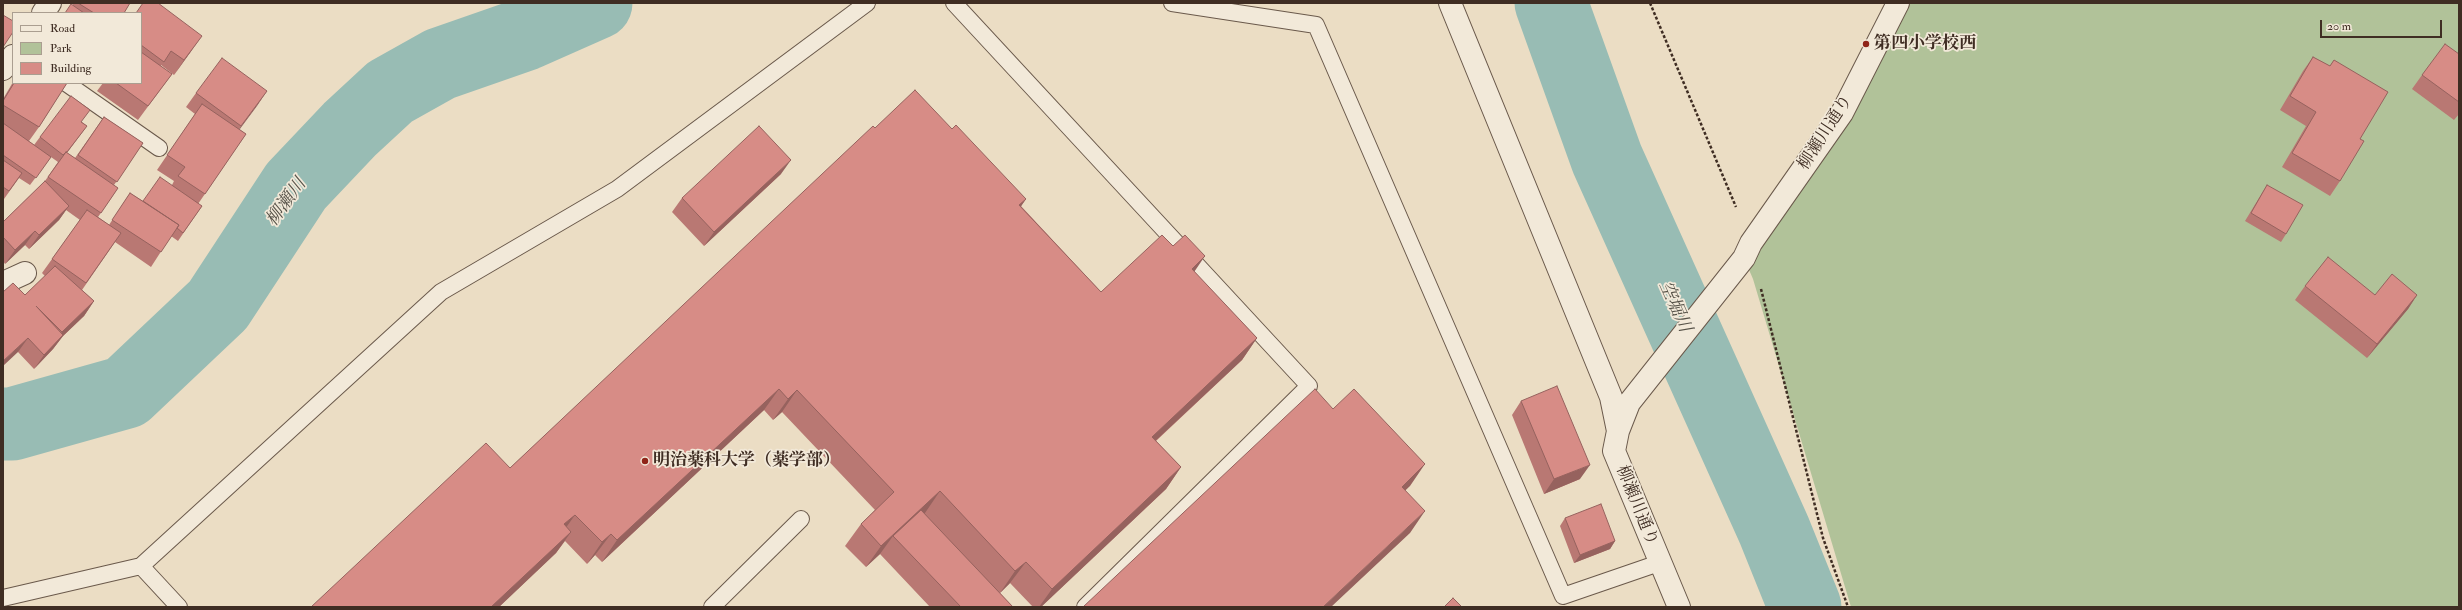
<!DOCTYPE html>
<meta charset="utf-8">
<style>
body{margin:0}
#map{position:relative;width:2462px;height:610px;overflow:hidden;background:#ebddc4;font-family:"IM FELL Double Pica",serif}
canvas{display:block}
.frame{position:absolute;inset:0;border:4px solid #3f2d23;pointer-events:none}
.legend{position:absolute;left:12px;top:12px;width:130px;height:72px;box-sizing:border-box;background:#f2e9d9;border:1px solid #aa9e90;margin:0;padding:5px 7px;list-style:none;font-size:12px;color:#3f2d23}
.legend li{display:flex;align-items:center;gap:8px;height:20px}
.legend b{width:20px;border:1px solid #aa9e90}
.scale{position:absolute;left:2320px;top:20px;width:122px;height:18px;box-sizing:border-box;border:2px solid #3f2d23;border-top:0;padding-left:5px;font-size:12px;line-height:14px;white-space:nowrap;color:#3f2d23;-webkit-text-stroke:3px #f2e9d9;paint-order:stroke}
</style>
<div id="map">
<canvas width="2462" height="610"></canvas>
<div class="frame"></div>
<ul class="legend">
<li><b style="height:5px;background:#f2e9d9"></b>Road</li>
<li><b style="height:11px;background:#b1c299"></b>Park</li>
<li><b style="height:11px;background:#d78c86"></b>Building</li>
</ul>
<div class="scale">20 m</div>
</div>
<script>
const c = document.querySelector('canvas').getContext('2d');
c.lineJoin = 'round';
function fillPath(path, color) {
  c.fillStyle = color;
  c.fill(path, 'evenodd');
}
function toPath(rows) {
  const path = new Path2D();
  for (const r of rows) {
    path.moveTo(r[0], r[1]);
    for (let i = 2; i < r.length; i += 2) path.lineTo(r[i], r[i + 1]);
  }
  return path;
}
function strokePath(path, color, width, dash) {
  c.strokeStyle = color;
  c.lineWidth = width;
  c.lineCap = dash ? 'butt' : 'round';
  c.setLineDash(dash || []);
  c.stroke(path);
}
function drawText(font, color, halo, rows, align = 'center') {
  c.font = font + ' "IM FELL Double Pica","Noto Serif JP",serif';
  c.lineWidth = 3.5;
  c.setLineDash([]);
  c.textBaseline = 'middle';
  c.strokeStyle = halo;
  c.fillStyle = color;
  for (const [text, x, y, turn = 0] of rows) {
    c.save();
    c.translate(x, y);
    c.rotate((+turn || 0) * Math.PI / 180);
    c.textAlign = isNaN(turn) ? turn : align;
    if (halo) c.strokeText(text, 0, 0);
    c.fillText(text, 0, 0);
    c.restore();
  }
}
fillPath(toPath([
 [1898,3,2459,3,2459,607,1851,607,1753,279,1744,258]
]), '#b1c299');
strokePath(toPath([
 [1551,3,1607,159,1774,530,1805,607],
 [3,424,12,424,126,392,218,305,296,186,350,129,390,92,440,64,526,34,596,3]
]), '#98bcb4', 73);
const service = toPath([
 [954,3,1309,386,1085,607],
 [1172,3,1316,25,1563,596,1659,563],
 [66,83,159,148],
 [141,566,441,292,617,189,867,3],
 [3,598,141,566,179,607],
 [712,607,801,519]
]);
const minor = toPath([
 [1450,3,1611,397,1618,431],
 [43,13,50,3],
 [3,69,13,56],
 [3,283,25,273],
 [1679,607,1614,451,1618,431,1629,403,1744,258,1751,243,1842,113,1898,3]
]);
strokePath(service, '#6a594b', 18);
strokePath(minor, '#6a594b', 24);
strokePath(toPath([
 [1650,3,1736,207],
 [1761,289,1823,538,1848,607]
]), '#3f2d23', 2.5, [3, 2]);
strokePath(service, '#f2e9d9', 16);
strokePath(minor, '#f2e9d9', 22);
fillPath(toPath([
 [74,3,130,3,124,13,65,13],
 [141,13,192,50,174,75,161,65,161,66,172,74,138,120,97,91,103,83,141,83],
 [2459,54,2459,114,2454,120,2412,89,2422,75],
 [2313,57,2330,66,2334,60,2360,139,2340,181,2330,196,2282,167,2306,126,2280,110,2303,71],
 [13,82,13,83,67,83,39,127,29,141,34,145,40,137,82,122,87,126,67,153,75,158,104,117,143,143,114,185,118,188,98,217,109,225,130,193,143,201,172,185,174,181,157,170,195,114,186,107,196,93,267,91,239,129,246,134,198,204,202,206,178,241,171,236,151,267,115,242,82,290,94,301,84,316,63,336,53,349,34,369,18,352,25,295,45,276,42,273,80,220,66,210,59,220,29,249,25,245,5,264,3,261,3,222,45,181,58,162,51,157,30,185,19,178,4,199,3,198,3,99],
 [875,128,952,129,1026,199,1021,206,1101,292,1194,272,1257,338,1242,360,1156,441,1181,467,1166,489,1041,607,1033,607,1010,583,1000,593,1013,607,930,607,880,554,866,567,845,546,861,524,875,510,782,412,773,420,764,410,602,562,595,555,587,564,565,541,556,553,499,607,311,607,510,468],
 [781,174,704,246,672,212,682,198],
 [2267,185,2286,234,2281,242,2245,221,2262,193],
 [2305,286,2375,295,2417,295,2408,309,2367,358,2295,300],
 [1521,401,1580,479,1544,494,1512,415],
 [1565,518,1615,541,1610,549,1574,563,1560,526]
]), '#b97873');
fillPath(toPath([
 [202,36,192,50,174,75,184,60],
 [267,91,257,106,231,141,241,126],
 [791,160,781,174,704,246,714,232],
 [1026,199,1011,221,1019,205],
 [69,206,59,220,29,249,39,235],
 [35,231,25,245,5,264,15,250],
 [1205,256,1190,278,1192,269],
 [2417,295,2408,309,2367,358,2377,344],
 [94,301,84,316,63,336,53,349,34,369,44,355,52,346,62,332],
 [28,338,18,352,3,366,3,361],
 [1257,338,1242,360,1137,458,1152,437],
 [779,389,764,410,602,562,617,540],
 [797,390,782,412,773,420,788,399],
 [1425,464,1410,486,1387,508,1402,487],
 [1590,465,1580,479,1544,494,1554,479],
 [1181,467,1166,489,1041,607,1039,607,1052,589],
 [940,491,925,513,893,536,880,554,866,567,881,546],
 [1425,511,1410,533,1331,607,1323,607],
 [575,515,560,536,564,524],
 [571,532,556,553,499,607,491,607],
 [611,534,595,555,587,564,602,542],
 [1615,541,1610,549,1574,563,1580,555],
 [1026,562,1010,583,1000,593,1015,571]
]), '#96625e');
const building = toPath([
 [78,3,130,3,124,13,94,13,78,3],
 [143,3,158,3,202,36,184,60,171,51,164,62,141,45,141,13,136,13,143,3],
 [71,4,84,13,65,13,71,4],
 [3,15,13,21,13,32,3,47,3,15],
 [2445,44,2459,54,2459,102,2422,75,2445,44],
 [141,52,172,74,148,106,116,83,141,83,141,52],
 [2313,57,2330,66,2334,60,2388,92,2360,139,2364,141,2340,181,2292,153,2316,112,2290,96,2313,57],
 [222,58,267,91,241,126,196,93,222,58],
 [14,83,67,83,39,127,3,105,3,101,14,83],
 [915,90,952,129,956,125,1026,199,1019,205,1101,292,1162,235,1173,246,1185,235,1205,256,1192,269,1257,338,1152,437,1181,467,1052,589,1026,562,1015,571,940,491,881,546,861,524,894,492,797,390,788,399,779,389,617,540,611,534,602,542,575,515,564,524,571,532,491,607,311,607,486,443,510,468,873,126,875,128,915,90],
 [71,96,90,110,81,122,87,126,67,152,66,152,63,155,40,137,71,96],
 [202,104,246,134,205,194,178,176,185,167,167,155,202,104],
 [104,117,143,143,117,182,78,155,104,117],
 [3,123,51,157,36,178,3,155,3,123],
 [759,126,791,160,714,232,682,198,759,126],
 [66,152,118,188,101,213,48,177,66,152],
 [3,160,22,173,9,191,3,187,3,160],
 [160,177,202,206,183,233,177,228,179,225,143,201,160,177],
 [45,181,69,206,39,235,35,231,15,250,3,237,3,222,45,181],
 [2267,185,2303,205,2286,234,2251,213,2267,185],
 [130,193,179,225,161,252,112,220,130,193],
 [87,210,121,233,86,283,52,259,87,210],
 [2328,257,2375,295,2392,274,2417,295,2377,344,2305,286,2328,257],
 [55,266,94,301,62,332,36,306,63,335,44,355,28,338,3,361,3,292,13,283,25,295,55,266],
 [1557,386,1590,465,1554,479,1521,401,1557,386],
 [1315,389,1333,409,1354,389,1425,464,1402,487,1425,511,1323,607,1083,607,1315,389],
 [1601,504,1615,541,1580,555,1565,518,1601,504],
 [921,510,1013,607,961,607,893,536,921,510],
 [1453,598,1462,607,1444,607,1453,598]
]);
fillPath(building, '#d78c86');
strokePath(building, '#96625e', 1);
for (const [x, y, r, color] of [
 [1866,44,4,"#8f2418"],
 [645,461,4,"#8f2418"]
]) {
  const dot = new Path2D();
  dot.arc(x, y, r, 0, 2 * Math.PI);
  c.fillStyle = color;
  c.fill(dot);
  strokePath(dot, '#f2e9d9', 1.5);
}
drawText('bold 17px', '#3f2d23', '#f2e9d9', [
 ["第四小学校西",1874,44],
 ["明治薬科大学（薬学部）",653,461]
], 'left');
drawText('17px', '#3f2d23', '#f2e9d9', [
 ["柳瀬川通り",1826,133,-57],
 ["柳瀬川通り",1636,506,68]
]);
drawText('italic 18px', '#555147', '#f2e9d9', [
 ["柳瀬川",287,203,-54],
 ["空堀川",1674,307,66]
]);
</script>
